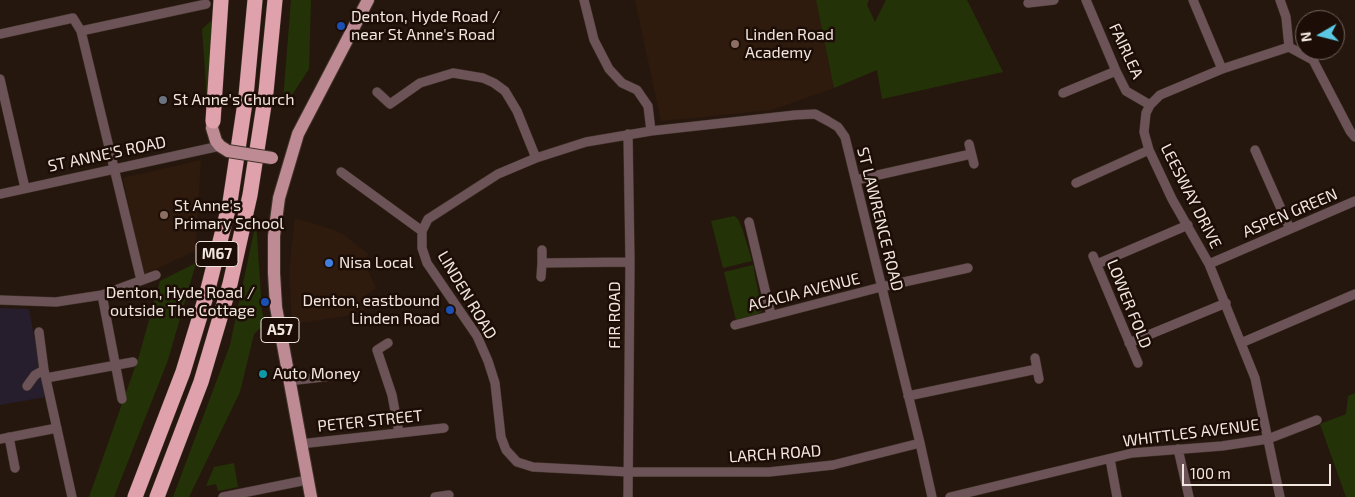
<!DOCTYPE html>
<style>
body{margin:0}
#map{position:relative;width:1355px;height:497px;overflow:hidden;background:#26170e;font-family:"Exo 2",sans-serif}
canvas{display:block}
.north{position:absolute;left:1295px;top:10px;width:50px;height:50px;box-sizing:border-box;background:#1c0e06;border:1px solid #71645d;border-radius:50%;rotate:262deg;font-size:14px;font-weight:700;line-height:20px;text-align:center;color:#f1e6e0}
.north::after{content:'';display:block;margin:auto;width:18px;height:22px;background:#5ac8e5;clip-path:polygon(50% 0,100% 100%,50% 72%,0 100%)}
.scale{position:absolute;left:1182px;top:464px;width:149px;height:22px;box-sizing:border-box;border:2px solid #f1e6e0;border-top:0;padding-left:6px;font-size:15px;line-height:18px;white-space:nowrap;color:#f1e6e0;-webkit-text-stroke:4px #1c0e06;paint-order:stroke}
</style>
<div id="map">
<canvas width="1355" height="497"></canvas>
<div class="north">N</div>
<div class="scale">100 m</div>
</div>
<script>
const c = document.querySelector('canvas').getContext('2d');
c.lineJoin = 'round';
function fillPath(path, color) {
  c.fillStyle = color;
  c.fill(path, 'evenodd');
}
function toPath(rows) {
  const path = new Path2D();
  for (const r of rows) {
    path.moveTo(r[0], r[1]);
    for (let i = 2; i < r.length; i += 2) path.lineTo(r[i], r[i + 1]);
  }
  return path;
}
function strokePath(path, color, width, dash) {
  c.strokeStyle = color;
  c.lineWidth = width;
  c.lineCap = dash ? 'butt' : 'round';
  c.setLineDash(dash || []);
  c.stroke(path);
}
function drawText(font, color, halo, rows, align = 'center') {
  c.font = font + ' "Exo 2",sans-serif';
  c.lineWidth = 5;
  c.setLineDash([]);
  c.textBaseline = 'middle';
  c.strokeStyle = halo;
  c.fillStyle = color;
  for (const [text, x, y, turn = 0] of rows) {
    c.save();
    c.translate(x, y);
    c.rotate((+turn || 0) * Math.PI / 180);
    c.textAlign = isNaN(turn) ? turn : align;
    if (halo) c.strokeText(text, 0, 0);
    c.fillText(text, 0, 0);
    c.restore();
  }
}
fillPath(toPath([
 [635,0,816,0,834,88,772,110,661,121],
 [201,160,195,251,143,275,123,178],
 [295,218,334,230,344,235,368,254,365,265,376,288,361,299,370,307,346,316,292,324,289,271]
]), '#2f1b0d');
fillPath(toPath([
 [0,308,29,309,45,397,0,405]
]), '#271e2d');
fillPath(toPath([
 [291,0,311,0,309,69,288,101,283,101],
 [816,0,869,0,867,5,875,22,886,0,967,0,1003,72,882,99,877,70,834,88],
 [212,20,207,99,202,29],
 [734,216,738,219,743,231,752,261,723,268,711,221],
 [256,222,262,311,266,327,259,329,254,334,240,392,189,497,173,497,230,345],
 [196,263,168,360,114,497,89,497,139,356,160,281],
 [753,265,762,311,757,314,736,320,724,272],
 [1355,393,1355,497,1346,497,1320,424,1346,414,1348,396],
 [234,463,238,487,218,491,216,484,206,486,214,467]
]), '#243307');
const street = toPath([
 [584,0,594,40,609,69,622,83,637,90,648,106,651,131],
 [1086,0,1116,71,1126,91,1150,105],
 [1193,0,1222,69],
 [1280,0,1286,17,1289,47],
 [1028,3,1054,0],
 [81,31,206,4],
 [0,34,73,18,81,31,141,280],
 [0,79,25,188],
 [377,92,390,104,420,83,453,73,483,78,494,83,505,91,517,111,536,158],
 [1063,93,1116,71],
 [969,144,974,164],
 [1255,150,1290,229],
 [341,172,422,231],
 [856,180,971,154],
 [1076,183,1149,150],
 [0,194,220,146],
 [749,222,771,315],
 [542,250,542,263,630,262],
 [1093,256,1138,363],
 [1097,264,1188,225],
 [1209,264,1355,201],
 [541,277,542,263],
 [102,295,122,399],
 [0,300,56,302,102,295,156,275],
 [735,325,881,287,968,268],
 [39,332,44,370,72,497],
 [388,343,377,350,392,395,399,433],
 [1129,343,1226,303],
 [1241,343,1355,294],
 [1035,358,1039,379],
 [46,378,133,362],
 [288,381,332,376],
 [27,386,35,375,44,370],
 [908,396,1037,369],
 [9,437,15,468],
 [0,439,57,428],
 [920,443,833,465,769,472,629,472,533,467,517,462,506,450,501,437,495,383,488,361,477,336,427,263,422,248,422,231,428,219,498,174,536,158,586,142,651,131,795,115,815,114,828,121,838,127,845,137,920,443,932,497],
 [300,444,444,428],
 [1178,449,1189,497],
 [1110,459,1117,497],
 [223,497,307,480],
 [435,497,449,495],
 [628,497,630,262,628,134],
 [950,497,1132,453,1222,446,1268,439,1317,420],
 [1280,497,1255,378,1209,264,1172,199,1149,150,1144,132,1146,113,1150,105,1160,95,1222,69,1289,47,1313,60,1350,131,1355,137]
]);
const primary = toPath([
 [213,121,212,128,216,141,220,146,228,151],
 [311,497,276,307,274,273,274,236,279,198,298,134,368,0]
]);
const highway = toPath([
 [213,121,221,0],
 [135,497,183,372,207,293,230,202,246,96,255,0],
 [157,497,201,382,230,284,250,195,266,92,275,0]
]);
strokePath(street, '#42342b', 10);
strokePath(primary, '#42342b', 14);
strokePath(highway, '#42342b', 16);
strokePath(street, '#6c5357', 9);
strokePath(primary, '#be8b95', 12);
strokePath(highway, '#dfa2ad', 15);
const primaryBridge = toPath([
 [228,151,272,158]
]);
strokePath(primaryBridge, '#42342b', 14, []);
strokePath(primaryBridge, '#be8b95', 12);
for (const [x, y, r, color] of [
 [341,26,5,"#1a4fb4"],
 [735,44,5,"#8d6e63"],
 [163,100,5,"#6b7280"],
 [164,215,5,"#8d6e63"],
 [329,263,5,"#3f7fe0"],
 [265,302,5,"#1a4fb4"],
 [450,310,5,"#1a4fb4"],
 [263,374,5,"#0f9aa8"]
]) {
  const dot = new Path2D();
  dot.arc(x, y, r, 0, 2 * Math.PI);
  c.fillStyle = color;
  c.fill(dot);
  strokePath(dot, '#1c0e06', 2);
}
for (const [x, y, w] of [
 [217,254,42],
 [280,330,38]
]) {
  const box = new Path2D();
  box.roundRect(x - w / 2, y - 12.5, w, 25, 4);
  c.fillStyle = '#1c0e06';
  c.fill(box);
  strokePath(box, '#f1e6e0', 1);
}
drawText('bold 15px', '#f1e6e0', null, [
 ["M67",217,254],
 ["A57",280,330]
]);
drawText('16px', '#f1e6e0', '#1c0e06', [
 ["Denton, Hyde Road /",351,17],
 ["near St Anne's Road",351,35],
 ["Linden Road",745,35],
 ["Academy",745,53],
 ["St Anne's Church",173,100],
 ["St Anne's",174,206],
 ["Primary School",174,224],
 ["Nisa Local",339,263],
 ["Denton, Hyde Road /",255,293,"right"],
 ["outside The Cottage",255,311,"right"],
 ["Denton, eastbound",440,301,"right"],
 ["Linden Road",440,319,"right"],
 ["Auto Money",273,374]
], 'left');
drawText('16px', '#f1e6e0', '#1c0e06', [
 ["FAIRLEA",1126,51,65],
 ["ST ANNE'S ROAD",107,154,-12],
 ["LEESWAY DRIVE",1191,196,63],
 ["ASPEN GREEN",1290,213,-23],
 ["ST LAWRENCE ROAD",880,219,76],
 ["ACACIA AVENUE",804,292,-14],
 ["LINDEN ROAD",467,295,59],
 ["LOWER FOLD",1129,304,68],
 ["FIR ROAD",615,315,-90],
 ["PETER STREET",370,421,-6],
 ["WHITTLES AVENUE",1191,433,-7],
 ["LARCH ROAD",775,454,-4]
]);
</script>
